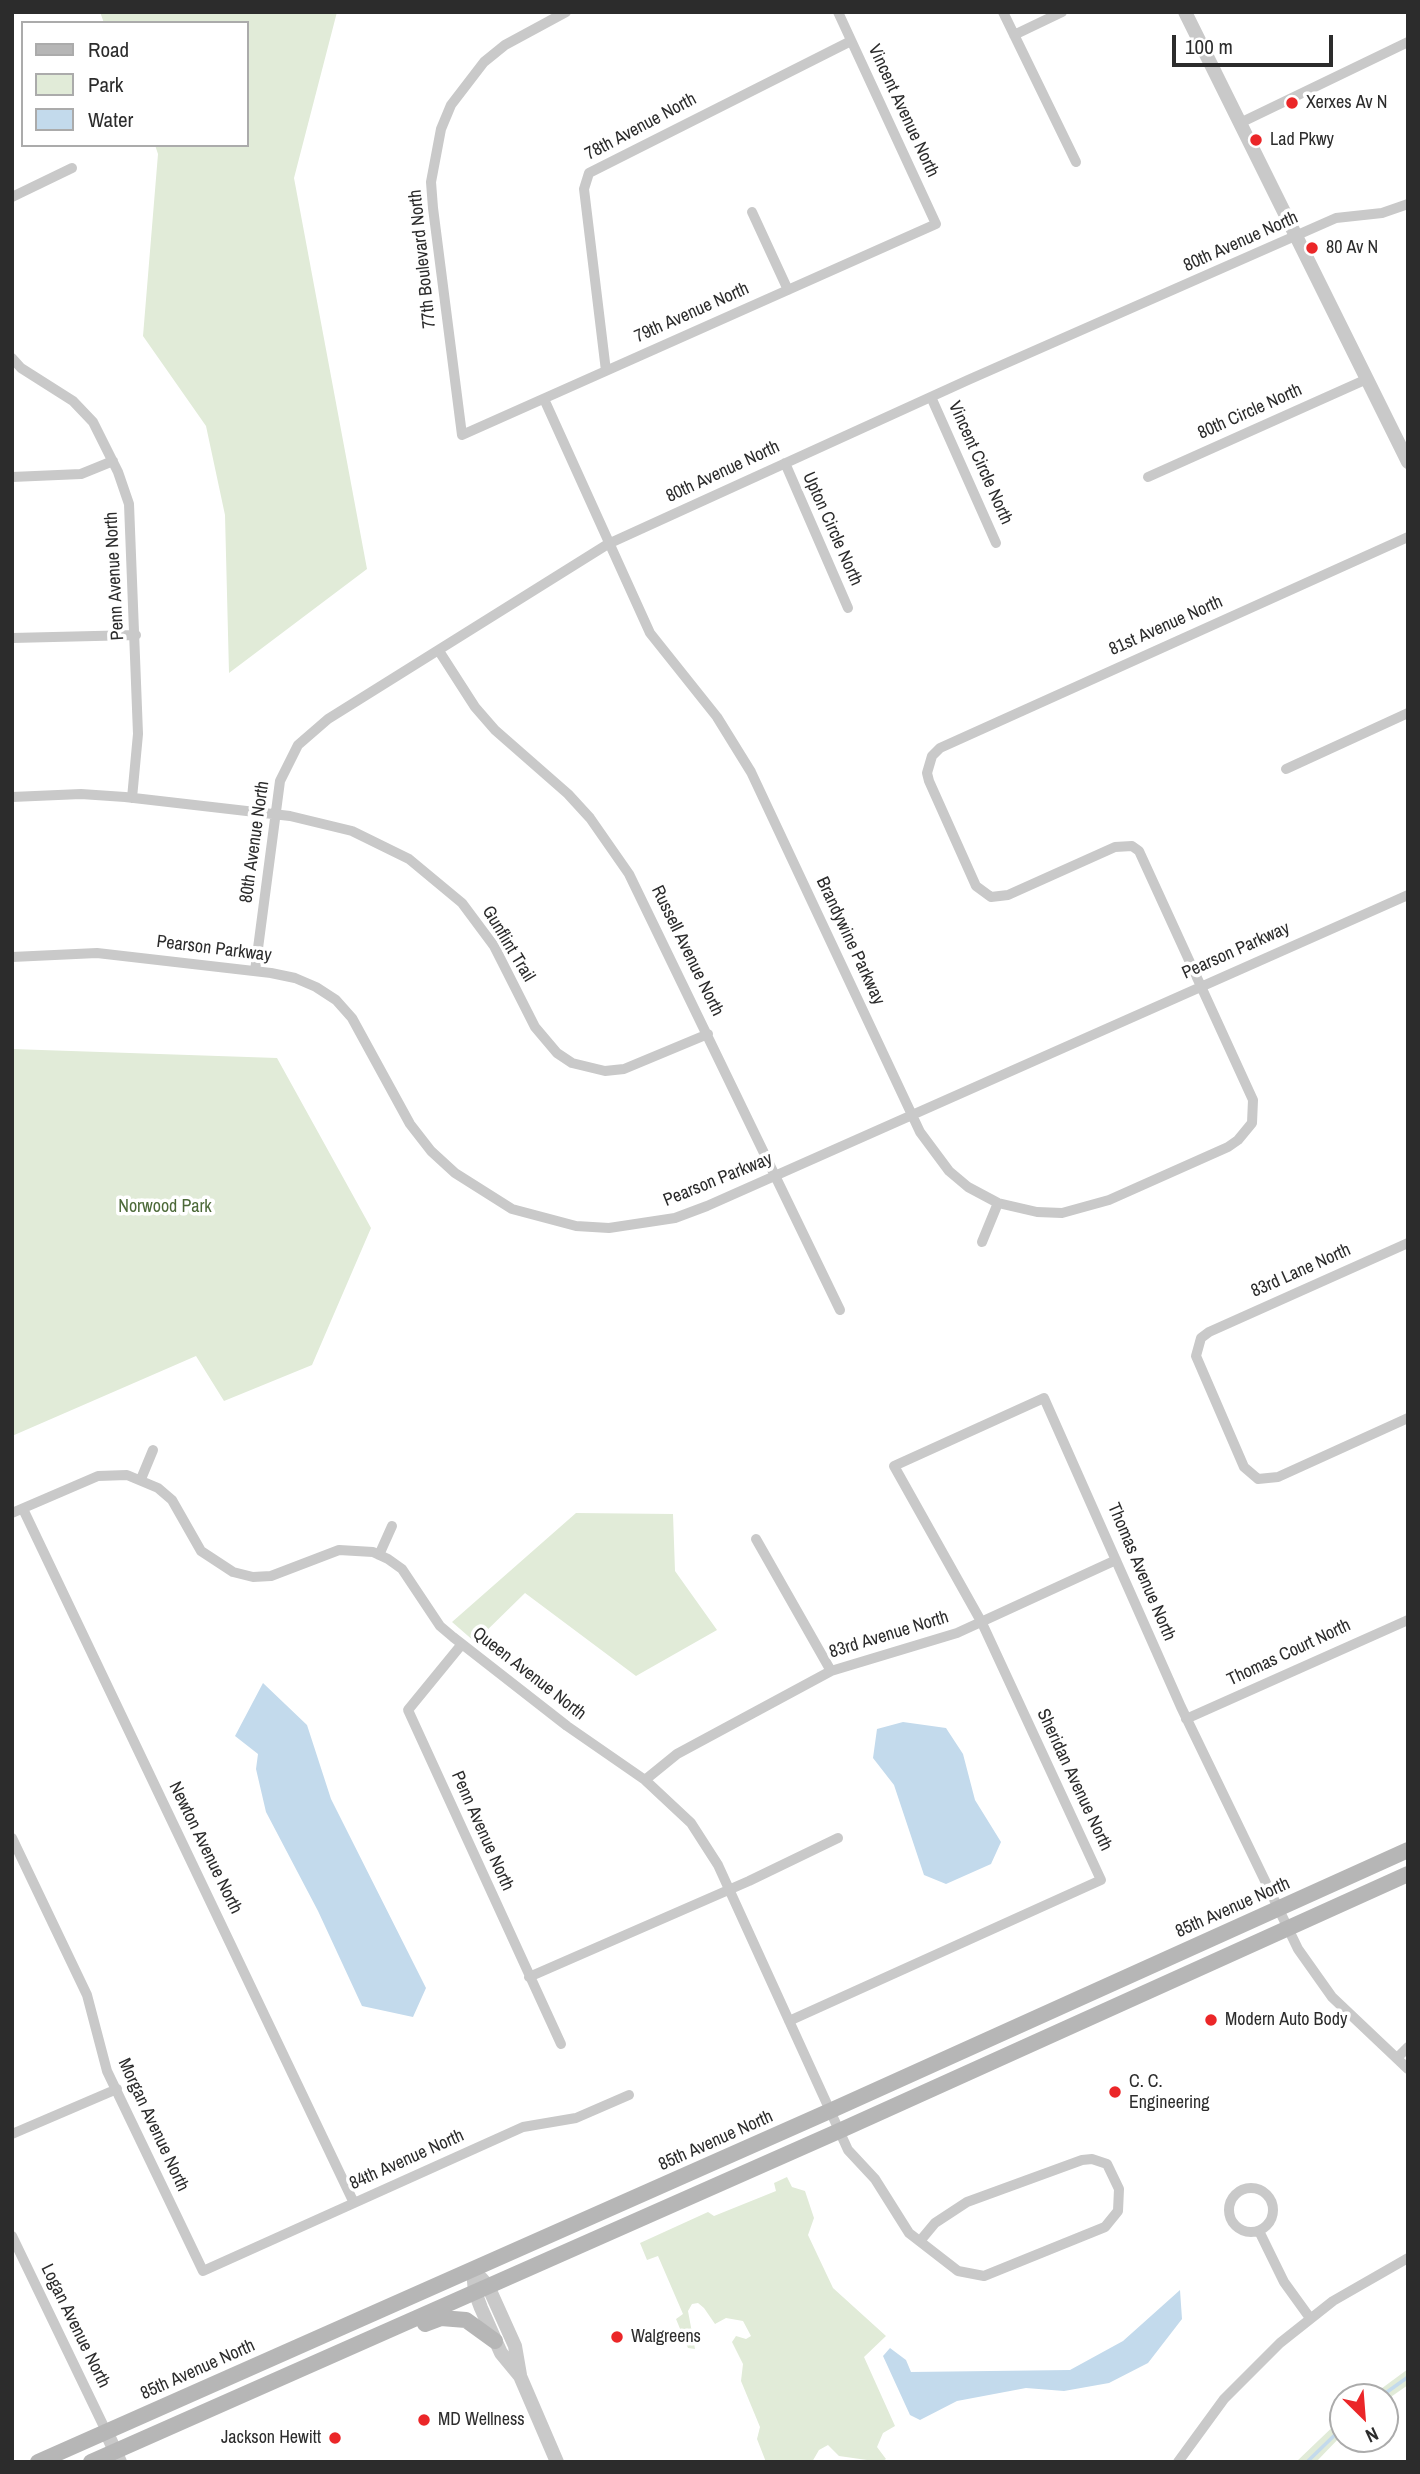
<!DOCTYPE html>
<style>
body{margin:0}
#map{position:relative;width:1420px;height:2474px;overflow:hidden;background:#fff;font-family:"Archivo Narrow",sans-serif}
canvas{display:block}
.frame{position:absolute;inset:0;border:14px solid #2c2c2c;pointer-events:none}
.legend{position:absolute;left:21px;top:21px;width:228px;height:126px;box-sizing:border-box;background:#fff;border:2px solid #ababab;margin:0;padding:9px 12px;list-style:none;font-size:21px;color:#2c2c2c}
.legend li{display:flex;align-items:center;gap:14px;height:35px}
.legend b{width:35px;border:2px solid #ababab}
.north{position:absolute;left:1329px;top:2383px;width:70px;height:70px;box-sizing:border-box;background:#fff;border:2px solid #ababab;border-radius:50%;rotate:155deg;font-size:19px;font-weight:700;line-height:28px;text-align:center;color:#2c2c2c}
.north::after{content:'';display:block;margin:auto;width:24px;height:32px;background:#eb2628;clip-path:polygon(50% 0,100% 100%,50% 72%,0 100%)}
.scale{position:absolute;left:1172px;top:35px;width:161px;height:32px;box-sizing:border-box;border:4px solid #2c2c2c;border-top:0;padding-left:9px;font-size:21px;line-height:24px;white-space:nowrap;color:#2c2c2c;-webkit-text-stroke:5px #fff;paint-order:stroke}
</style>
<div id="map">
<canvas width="1420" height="2474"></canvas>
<div class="frame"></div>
<ul class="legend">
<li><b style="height:9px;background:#b6b6b6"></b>Road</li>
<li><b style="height:19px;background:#e1ebd8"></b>Park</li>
<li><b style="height:19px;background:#c3daec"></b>Water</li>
</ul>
<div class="north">N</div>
<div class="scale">100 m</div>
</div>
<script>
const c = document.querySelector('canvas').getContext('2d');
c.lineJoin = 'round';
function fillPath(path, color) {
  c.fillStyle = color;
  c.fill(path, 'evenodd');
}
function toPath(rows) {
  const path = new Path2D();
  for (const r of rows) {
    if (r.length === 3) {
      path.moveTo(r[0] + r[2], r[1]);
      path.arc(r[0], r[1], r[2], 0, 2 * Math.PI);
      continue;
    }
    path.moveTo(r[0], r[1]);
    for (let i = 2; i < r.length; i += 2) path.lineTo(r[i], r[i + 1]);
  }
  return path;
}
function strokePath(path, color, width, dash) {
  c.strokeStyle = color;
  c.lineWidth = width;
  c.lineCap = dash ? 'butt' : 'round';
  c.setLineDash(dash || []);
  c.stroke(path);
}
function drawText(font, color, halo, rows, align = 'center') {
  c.font = font + ' "Archivo Narrow",sans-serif';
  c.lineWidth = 7;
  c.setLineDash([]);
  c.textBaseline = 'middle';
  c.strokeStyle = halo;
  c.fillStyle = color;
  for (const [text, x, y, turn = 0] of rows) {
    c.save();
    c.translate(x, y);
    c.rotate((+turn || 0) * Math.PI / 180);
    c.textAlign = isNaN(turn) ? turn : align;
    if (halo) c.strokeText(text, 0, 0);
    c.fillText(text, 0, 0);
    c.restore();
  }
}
fillPath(toPath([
 [100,12,337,12,294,178,367,569,229,673,225,515,206,426,143,336,158,154,155,145,247,145,247,23,104,23],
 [12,1049,277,1058,371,1228,312,1365,224,1401,196,1356,12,1436],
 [576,1513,673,1514,675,1571,717,1630,636,1676,525,1593,475,1642,452,1622],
 [787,2177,792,2187,805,2191,814,2218,808,2235,833,2288,886,2336,864,2357,895,2426,883,2433,877,2447,886,2459,881,2462,839,2456,828,2445,819,2450,812,2462,766,2462,757,2439,760,2427,741,2381,743,2364,732,2342,736,2336,746,2339,751,2336,743,2321,726,2318,715,2324,704,2308,698,2303,692,2304,688,2311,695,2349,688,2348,676,2319,683,2314,658,2256,647,2260,640,2243,708,2212,714,2216,776,2191,774,2183],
 [1408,2369,1408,2385,1385,2401,1385,2397,1370,2397],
 [1343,2417,1343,2434,1316,2462,1296,2462]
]), '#e1ebd8');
fillPath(toPath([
 [263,1683,307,1725,331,1799,426,1988,413,2017,362,2006,318,1911,266,1812,256,1769,258,1754,235,1736],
 [903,1722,946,1728,963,1754,975,1800,1001,1842,991,1864,946,1884,924,1875,894,1785,873,1758,877,1729],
 [1180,2290,1182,2319,1148,2363,1109,2383,1064,2391,1026,2388,957,2401,920,2420,910,2415,883,2356,890,2348,906,2360,911,2372,1070,2370,1123,2341]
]), '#c3daec');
strokePath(toPath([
 [1380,2397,1408,2377],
 [1307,2462,1343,2427]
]), '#c3daec', 3.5);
strokePath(toPath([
 [566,12,505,45,484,62,451,105,441,129,431,182,433,208,462,435,936,224,838,12],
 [1003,12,1076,162],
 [1014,35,1062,12],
 [1240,123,1408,42],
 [12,197,72,168],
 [752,212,788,290],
 [12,358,21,368,73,401,93,422,118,472,129,504,138,734,132,798],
 [606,371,584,189,589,173,851,41],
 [931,397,996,543],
 [544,399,650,633,717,717,751,772,920,1132,949,1171,968,1187,998,1203,1037,1212,1062,1213,1109,1200,1228,1147,1238,1140,1252,1123,1253,1100,1139,851,1132,846,1115,847,1008,895,991,897,976,886,929,781,927,773,932,756,940,748,1408,537],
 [785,463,848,608],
 [12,477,81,474,113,461],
 [1148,477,1367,379],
 [12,638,136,635],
 [439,651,475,707,495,730,568,794,590,818,629,874,840,1310],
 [1286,769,1408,713],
 [12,797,81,794,125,797,290,816,352,831,409,859,462,903,494,946,535,1027,557,1053,572,1063,605,1071,624,1069,708,1034],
 [12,957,97,953,271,973,295,978,316,987,336,1000,352,1018,410,1124,431,1151,455,1173,512,1209,576,1226,609,1228,675,1218,707,1206,1408,895],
 [255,971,280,781,298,745,328,719,608,544,968,380,1336,218,1382,213,1408,204],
 [982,1242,998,1203],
 [1408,1243,1209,1332,1201,1338,1196,1356,1244,1467,1258,1479,1278,1477,1408,1418],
 [141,1479,153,1450],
 [23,1509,354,2203],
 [12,1513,98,1476,127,1475,158,1488,172,1500,201,1551,233,1572,253,1577,271,1576,339,1550,373,1552,388,1559,402,1569,440,1626,453,1637,567,1726,645,1780,691,1823,718,1865,848,2150,875,2179,909,2233,958,2271,984,2276,1105,2227,1118,2211,1119,2189,1107,2164,1092,2159,1082,2160,967,2202,935,2223,920,2241],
 [756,1539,831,1671],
 [379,1555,392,1526],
 [462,1644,408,1710,561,2044],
 [1186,1719,1408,1620],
 [645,1780,677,1754,831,1671,957,1633,1116,1560],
 [12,1838,87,1995,107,2071,203,2271,523,2127,576,2118,629,2095],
 [529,1977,749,1881,838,1838],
 [789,2021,1101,1880,982,1623,894,1466,1044,1398,1181,1707,1298,1949,1332,1997,1408,2069],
 [1397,2058,1408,2047],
 [12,2134,117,2089],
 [1251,2210,22],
 [1259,2231,1284,2282,1310,2318],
 [12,2236,106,2431],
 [1178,2462,1224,2399,1280,2343,1333,2301,1408,2258]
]), '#c9c9c9', 10);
strokePath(toPath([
 [1185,12,1408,462],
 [473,2270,475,2292,481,2308,501,2353,520,2376,557,2462],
 [481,2278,488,2286,515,2346,520,2375],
 [106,2431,120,2462]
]), '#c9c9c9', 14);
strokePath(toPath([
 [425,2324,441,2318,466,2320,495,2341],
 [38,2462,832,2110,1408,1850],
 [91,2462,839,2131,1408,1874]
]), '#b6b6b6', 16);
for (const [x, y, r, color] of [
 [1292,103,7,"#eb2628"],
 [1256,140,7,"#eb2628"],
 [1312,248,7,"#eb2628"],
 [1211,2020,7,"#eb2628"],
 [1115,2092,7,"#eb2628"],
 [617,2337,7,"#eb2628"],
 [424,2420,7,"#eb2628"],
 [335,2438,7,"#eb2628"]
]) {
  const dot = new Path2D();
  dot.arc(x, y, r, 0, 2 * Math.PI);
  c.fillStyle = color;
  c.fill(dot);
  strokePath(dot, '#fff', 2.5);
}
drawText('18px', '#2c2c2c', '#fff', [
 ["Xerxes Av N",1306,103],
 ["Lad Pkwy",1270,140],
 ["80 Av N",1326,248],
 ["Modern Auto Body",1225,2020],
 ["C. C.",1129,2082],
 ["Engineering",1129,2103],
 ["Walgreens",631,2337],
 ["MD Wellness",438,2420],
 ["Jackson Hewitt",321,2438,"right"]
], 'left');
drawText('18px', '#2c2c2c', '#fff', [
 ["Vincent Avenue North",903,111,65],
 ["78th Avenue North",641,127,-28],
 ["80th Avenue North",1241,242,-24],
 ["77th Boulevard North",423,259,-96],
 ["79th Avenue North",692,313,-24],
 ["80th Circle North",1250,412,-24],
 ["Vincent Circle North",980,463,66],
 ["80th Avenue North",723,472,-25],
 ["Upton Circle North",832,529,66],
 ["Penn Avenue North",115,576,-93],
 ["81st Avenue North",1166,626,-24],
 ["80th Avenue North",255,842,-82],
 ["Brandywine Parkway",850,941,65],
 ["Gunflint Trail",508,944,59],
 ["Pearson Parkway",214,949,7],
 ["Russell Avenue North",687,951,64],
 ["Pearson Parkway",1236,951,-24],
 ["Pearson Parkway",718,1180,-22],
 ["83rd Lane North",1301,1271,-24],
 ["Thomas Avenue North",1141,1572,67],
 ["83rd Avenue North",889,1635,-17],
 ["Thomas Court North",1289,1653,-25],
 ["Queen Avenue North",529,1674,38],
 ["Sheridan Avenue North",1074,1780,65],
 ["Penn Avenue North",482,1831,66],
 ["Newton Avenue North",205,1848,64],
 ["85th Avenue North",1233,1908,-24],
 ["Morgan Avenue North",153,2125,65],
 ["85th Avenue North",716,2141,-24],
 ["84th Avenue North",407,2160,-24],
 ["Logan Avenue North",75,2326,64],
 ["85th Avenue North",198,2370,-24]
]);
drawText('18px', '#4c6938', '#fff', [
 ["Norwood Park",165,1207]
]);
</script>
